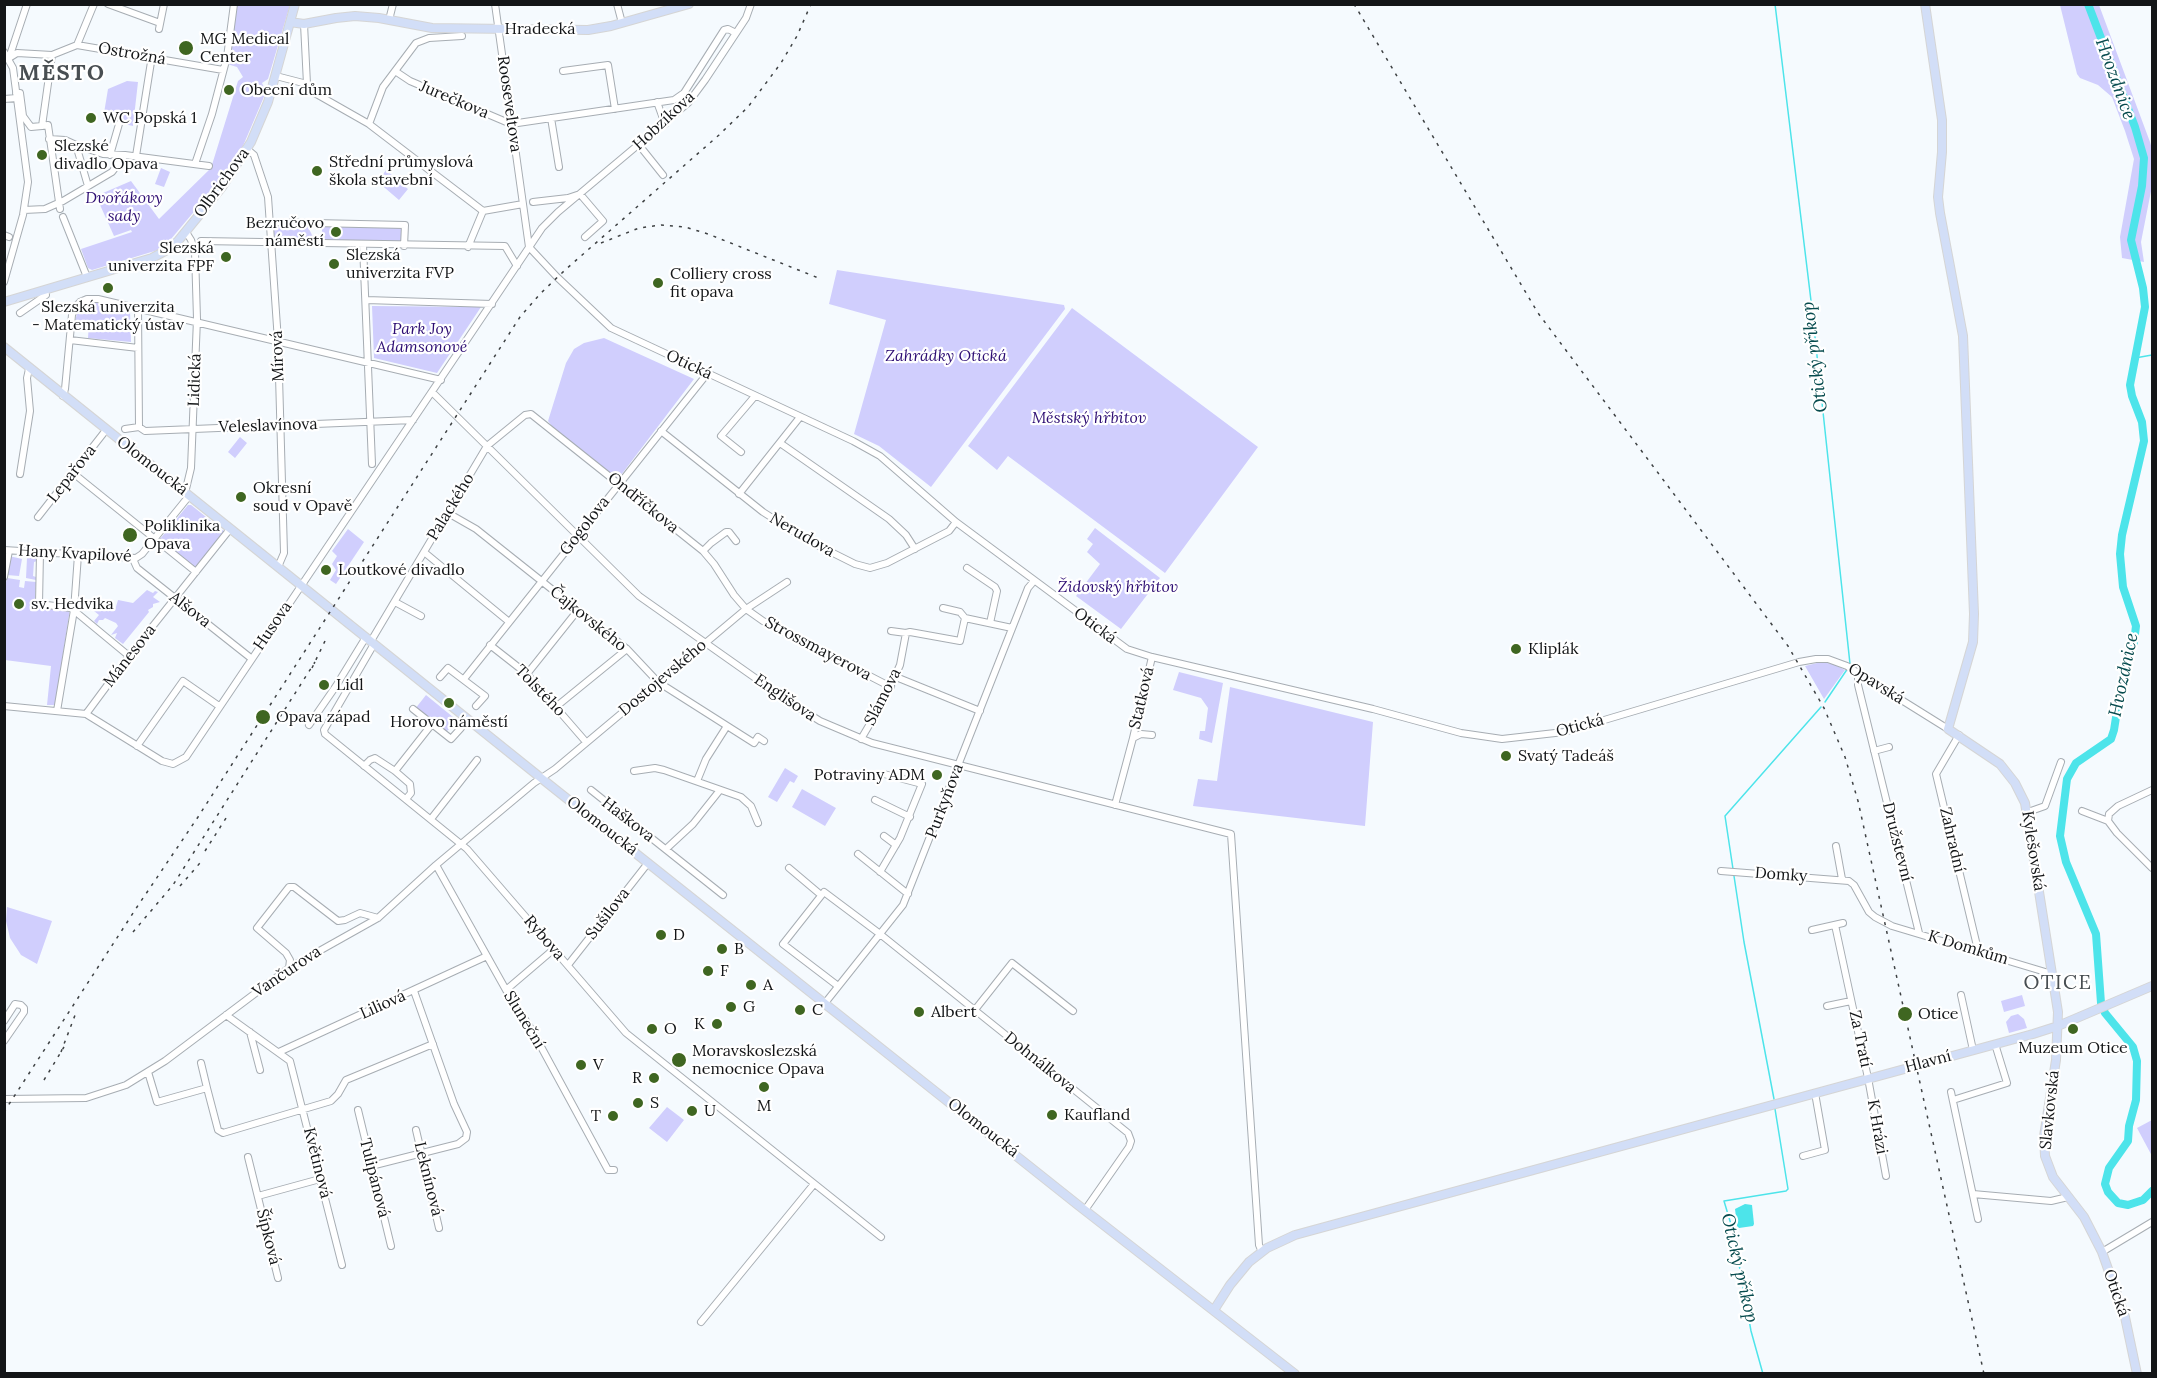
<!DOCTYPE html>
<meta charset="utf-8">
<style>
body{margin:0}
#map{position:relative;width:2157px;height:1378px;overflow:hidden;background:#f5fafe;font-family:Lora,serif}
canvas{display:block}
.frame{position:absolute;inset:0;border:6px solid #131517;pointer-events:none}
</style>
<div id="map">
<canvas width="2157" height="1378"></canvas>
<div class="frame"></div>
</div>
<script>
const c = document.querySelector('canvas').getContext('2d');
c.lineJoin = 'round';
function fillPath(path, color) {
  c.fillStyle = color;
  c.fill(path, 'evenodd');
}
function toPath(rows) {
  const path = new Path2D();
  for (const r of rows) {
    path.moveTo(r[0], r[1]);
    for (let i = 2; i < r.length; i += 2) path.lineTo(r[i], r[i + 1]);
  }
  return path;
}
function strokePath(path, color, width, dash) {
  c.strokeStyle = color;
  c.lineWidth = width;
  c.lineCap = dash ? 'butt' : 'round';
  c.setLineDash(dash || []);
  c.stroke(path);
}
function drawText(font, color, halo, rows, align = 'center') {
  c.font = font + ' Lora,serif';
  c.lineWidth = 4.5;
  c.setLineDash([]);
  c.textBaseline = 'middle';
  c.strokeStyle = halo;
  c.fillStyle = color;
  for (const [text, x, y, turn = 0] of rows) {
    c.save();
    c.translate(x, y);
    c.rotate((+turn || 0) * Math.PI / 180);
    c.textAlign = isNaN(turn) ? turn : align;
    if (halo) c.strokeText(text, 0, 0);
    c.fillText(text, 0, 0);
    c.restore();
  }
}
fillPath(toPath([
 [237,5,290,5,268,79,262,83,266,92,240,153,228,171,166,245,158,250,92,270,88,268,81,249,132,232,131,230,114,236,96,196,131,181,159,219,211,168,238,81,243,77,237,67,227,64],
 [2060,5,2099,5,2150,142,2152,149,2152,186,2141,242,2144,262,2122,258,2120,237,2134,159,2125,131,2112,97,2098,85,2080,78,2077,74],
 [127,81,138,82,133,126,103,119,108,89],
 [161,168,170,172,164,187,155,184],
 [386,170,408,189,399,200,378,182],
 [273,224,307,225,315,241,277,240,274,236],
 [322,225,401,227,401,242,322,240],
 [837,270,1064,305,1065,309,931,487,879,446,854,434,886,320,829,304],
 [86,302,93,302,130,311,131,342,88,338,89,323,75,322,78,309],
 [372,306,481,307,437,373,374,358],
 [1072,308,1258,447,1165,573,1008,456,997,470,968,446],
 [604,338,694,379,618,479,555,430,548,421,566,363,574,349,584,343],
 [240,437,247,443,235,458,228,452],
 [188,505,191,505,225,532,196,568,160,539],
 [1095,528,1160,578,1121,629,1076,596,1100,564,1087,552,1093,544,1087,539],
 [348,529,364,542,336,584,330,580,336,570,332,564,337,556,332,551],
 [9,556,22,559,19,576,7,575],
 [27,558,37,558,37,561,34,562,33,576,36,577,36,580,26,578],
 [7,578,20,580,19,587,24,588,25,581,36,582,35,601,38,606,70,609,55,705,47,705,51,666,5,660,4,590],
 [147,590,153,593,155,591,158,592,153,597,160,602,153,604,153,607,148,610,149,612,123,644,115,638,117,633,111,635,118,626,116,623,105,618,103,620,99,620,97,624,94,621,99,615,94,611,99,607,115,610,118,600,133,603],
 [1821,662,1833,664,1845,670,1824,699,1805,666],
 [1179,672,1223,683,1212,743,1199,739,1200,731,1205,731,1208,708,1201,698,1173,690],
 [1230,687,1373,722,1365,826,1193,806,1198,779,1217,781],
 [426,695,464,726,463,728,458,724,454,724,445,733,415,709],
 [785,768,798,776,794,783,790,781,777,802,768,797],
 [802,789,836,808,825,826,792,807],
 [7,907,52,921,37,964,21,955,10,938,6,921],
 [2022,995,2025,1006,2004,1012,2001,1001],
 [2018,1014,2024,1019,2027,1028,2009,1033,2006,1022,2011,1016],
 [667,1107,684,1120,667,1142,649,1128],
 [2152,1120,2152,1156,2137,1128]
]), '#d0cefd');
fillPath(toPath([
 [1745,1204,1752,1205,1754,1224,1753,1226,1739,1228,1737,1226,1735,1209]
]), '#4de4ea');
strokePath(toPath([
 [1775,4,1812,309,1850,664],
 [2135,358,2152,355],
 [1825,702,1848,668],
 [1733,869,1725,816,1821,707],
 [1734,876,1744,942,1774,1099],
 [1763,1374,1751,1331,1733,1231,1724,1201,1786,1191,1788,1189,1775,1109]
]), '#4de4ea', 1.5);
strokePath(toPath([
 [2088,4,2135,127,2144,158,2142,186,2131,240,2143,288,2145,307,2130,385,2132,396,2142,422,2144,441,2122,535,2120,554,2123,587,2136,626,2134,642,2122,679,2114,730,2111,739,2076,763,2067,779,2060,836,2066,862,2096,934,2101,1003,2105,1013,2133,1047,2137,1061,2136,1100,2129,1126,2128,1141,2109,1168,2105,1184,2108,1192,2118,1203,2128,1205,2143,1200,2152,1191]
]), '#4de4ea', 8);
const minor = toPath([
 [108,4,160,23],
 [495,4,529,247,557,277,611,328,853,441,880,456,956,522,1127,649,1152,657,1373,709,1461,733,1502,739,1564,732,1799,662,1816,659,1828,659,1847,666,1948,729],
 [617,4,622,23],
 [389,20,393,4],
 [304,24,307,84],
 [159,29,164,4],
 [77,45,94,4],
 [4,52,13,68,28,182,23,215,4,282],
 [52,55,42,126,48,125,60,209],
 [9,58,17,53,52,55,77,45,223,70],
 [9,58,27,4],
 [395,71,410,81,511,124,674,100,684,93,724,30,728,29,736,33],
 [563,71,608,65,615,109],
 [276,76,307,84],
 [307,84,311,91,369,124,483,211],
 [16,93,20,93,23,116,31,127,42,126],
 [4,99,17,98],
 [657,102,665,124],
 [551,118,559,167],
 [369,124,383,87,416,43,429,38,462,36],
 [49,139,65,140,76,145],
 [639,145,663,175],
 [247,149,254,155,268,197,278,341,284,553,278,567],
 [110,155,119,124],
 [125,155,209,166],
 [136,156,151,62],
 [195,164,212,114,227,57,234,4],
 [533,202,568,198,580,194,603,221,585,237],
 [24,210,45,209,63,201,112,172,125,155,103,154,76,145,88,186],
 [63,217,87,277],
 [269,222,405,225,404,246],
 [4,235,9,237],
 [201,241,505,246,517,266],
 [363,245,372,464],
 [468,247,483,211,523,204],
 [366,300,492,304],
 [138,308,139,427],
 [20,313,46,295,45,290],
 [70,340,138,348],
 [432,392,639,596,785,699,820,721,872,743,1231,834,1259,1245,1262,1252],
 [63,396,65,389,72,315,75,307,80,302,87,299,98,299,441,380],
 [125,429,139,427,145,431,413,420],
 [661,431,763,512,807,540,855,564,870,568,887,563,949,531,956,522],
 [780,443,889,519,906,535,915,549],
 [741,452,721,436,755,396],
 [73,473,196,572],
 [20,474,30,411,27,378,29,369],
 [185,493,191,468,197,319,195,252,191,240,186,232],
 [739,494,800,417],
 [448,513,476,529,627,649,658,682,754,743,758,737,764,741],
 [38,517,106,430],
 [4,550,136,558,142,554,189,496],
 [703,551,711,543,726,532,729,532,736,541],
 [424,552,508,621],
 [40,553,39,604,71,608,129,656],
 [133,559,137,568,252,659],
 [967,568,995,587,997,591,990,623],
 [4,577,9,551],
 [395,602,421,616],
 [943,608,960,612,965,618],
 [906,633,910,632,960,641,965,618,1012,628],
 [371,641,487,446,525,415,531,414,703,551,714,564,734,595,746,609,763,621,891,687],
 [374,644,324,730,325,734,467,849,626,1033,881,1237],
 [490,645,527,674,586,742],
 [1858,672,1858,685,1919,933],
 [527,674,578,610],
 [440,677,448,668,485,696,476,706],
 [896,677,980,711],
 [464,679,707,374],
 [4,706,86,714,162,761,173,764,186,757,542,228,558,212,688,103,705,80,746,18,751,4],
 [557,706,627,649],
 [413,709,451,739,461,728],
 [57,711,74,610,78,555],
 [86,714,129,656,230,529],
 [309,725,336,686,366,637],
 [1959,735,1936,774,1978,950],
 [1133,738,1152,657],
 [861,739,884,700,900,665,906,633,891,631],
 [137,746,183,681,219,706],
 [1874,751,1889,747],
 [364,766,370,760,375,758,395,771,410,784,411,793,406,799],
 [395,771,432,724],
 [634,771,655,768,664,770,741,797,751,806,758,823],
 [697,781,706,759,727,726],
 [591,790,723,895],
 [2152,790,2118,806,2109,814,2108,821,2117,833,2152,868],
 [875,800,910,817],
 [1115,805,1133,738,1141,734,1152,735],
 [2082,811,2108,821],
 [2028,812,2045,806,2061,762],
 [431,819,477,760],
 [884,836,896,845],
 [1836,846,1842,879],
 [666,849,693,824,720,790],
 [858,854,908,894],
 [436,865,506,990,533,1032,608,1170,614,1170],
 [789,868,821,895],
 [1721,871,1849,881,1854,885,1869,912,1875,917,1892,926,2052,974],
 [880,872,900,838,922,784,884,774],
 [1835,925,1868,1078,1886,1176],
 [1812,930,1843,923],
 [568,965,648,863],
 [289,968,290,960,286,953,257,928,289,887,294,887,338,921,345,920,360,913,378,918],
 [838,986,783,944,824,892,880,934,1128,1133,1131,1141,1129,1147,1085,1210],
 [506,990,554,949],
 [1961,995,1973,1050],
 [825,1003,903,905,1028,588,1034,581],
 [1827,1006,1851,1001],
 [974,1011,1012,963,1073,1011],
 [226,1015,290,1061,342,1265],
 [4,1021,15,1004,21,1005,24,1008,24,1012,4,1041],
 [250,1032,260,1070],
 [279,1052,487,956],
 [201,1063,207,1088],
 [148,1072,157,1102,207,1088,218,1130,223,1133,331,1101,338,1094,346,1080,433,1044],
 [1951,1092,1978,1219],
 [4,1099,86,1098,126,1085,165,1061,289,968,378,918,436,865,534,783,555,769,746,609,787,582],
 [1953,1100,2007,1083,1995,1044],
 [358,1110,391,1246],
 [416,1130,439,1228],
 [1803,1156,1825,1150,1815,1093],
 [248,1157,278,1278],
 [371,1166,458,1144,466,1138,467,1132,454,1104,414,991],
 [1973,1194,2051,1201,2068,1197],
 [258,1196,320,1179],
 [2102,1252,2152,1222],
 [701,1322,814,1184]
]);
const major = toPath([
 [1925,4,1942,120,1942,152,1938,197,1940,213,1963,336,1974,614,1973,642,1948,729,2000,764,2015,783,2025,803,2058,1012,2056,1060,2044,1136,2045,1156,2053,1177,2084,1217,2102,1252,2125,1317,2137,1374],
 [290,22,304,24,336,18,355,16,379,18,432,28,588,30,611,26,689,4],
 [4,302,152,258,167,250,178,241,222,187,251,142,268,102,295,4],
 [4,347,541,778,1078,1205,1295,1374],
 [1214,1310,1230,1285,1249,1262,1267,1248,1295,1235,2033,1034,2058,1026,2152,986]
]);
strokePath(minor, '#a7adb3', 8);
strokePath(major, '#d5d5d5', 10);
strokePath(minor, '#fff', 6);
strokePath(major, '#d2def7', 8);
strokePath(toPath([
 [1354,4,1538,313,1788,646,1824,708,1845,757,1858,801,1984,1374],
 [601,243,639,228,661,225,685,227,708,234,821,279],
 [312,668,325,641],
 [205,851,228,815],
 [180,886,200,863],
 [133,932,173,885,315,662],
 [61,1052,77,1010],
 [44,1080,64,1047],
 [4,1112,137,907,198,817,520,317,540,294,565,270,719,135,748,107,781,63,797,36,811,4]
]), '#3e4143', 1.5, [3, 6]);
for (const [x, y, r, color] of [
 [186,48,8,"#3f6621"],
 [229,90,6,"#3f6621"],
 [91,118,6,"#3f6621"],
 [42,155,6,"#3f6621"],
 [317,171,6,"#3f6621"],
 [336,232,6,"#3f6621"],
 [226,257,6,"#3f6621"],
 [334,264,6,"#3f6621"],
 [658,283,6,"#3f6621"],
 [108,288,6,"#3f6621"],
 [241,497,6,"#3f6621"],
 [130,535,8,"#3f6621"],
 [326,570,6,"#3f6621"],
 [19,604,6,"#3f6621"],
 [1516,649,6,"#3f6621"],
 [324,685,6,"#3f6621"],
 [449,703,6,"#3f6621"],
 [263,717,8,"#3f6621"],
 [1506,756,6,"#3f6621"],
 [937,775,6,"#3f6621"],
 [661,935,6,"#3f6621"],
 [722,949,6,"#3f6621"],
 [708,971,6,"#3f6621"],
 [751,985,6,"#3f6621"],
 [731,1007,6,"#3f6621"],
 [800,1010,6,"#3f6621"],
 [919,1012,6,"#3f6621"],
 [1905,1014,8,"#3f6621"],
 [717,1024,6,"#3f6621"],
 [652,1029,6,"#3f6621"],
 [2073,1029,6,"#3f6621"],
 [679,1060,8,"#3f6621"],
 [581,1065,6,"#3f6621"],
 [654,1078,6,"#3f6621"],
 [764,1087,6,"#3f6621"],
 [638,1103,6,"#3f6621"],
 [692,1111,6,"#3f6621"],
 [1052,1115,6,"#3f6621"],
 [613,1116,6,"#3f6621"]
]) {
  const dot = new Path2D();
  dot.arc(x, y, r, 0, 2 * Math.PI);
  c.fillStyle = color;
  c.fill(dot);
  strokePath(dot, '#fff', 2);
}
drawText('16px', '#131517', '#fff', [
 ["Hradecká",540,29],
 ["Ostrožná",132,54,10],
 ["Jurečkova",454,100,23],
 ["Rooseveltova",509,104,82],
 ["Hobzíkova",664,121,-43],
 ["Olbrichova",222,183,-54],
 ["Mírová",278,356,-92],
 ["Otická",689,365,25],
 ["Lidická",195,380,-88],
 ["Veleslavínova",268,426,-2],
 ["Olomoucká",152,466,38],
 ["Lepařova",72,474,-52],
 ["Ondříčkova",643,503,39],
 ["Palackého",451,507,-59],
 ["Gogolova",585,526,-52],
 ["Nerudova",802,535,30],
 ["Hany Kvapilové",75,554,3],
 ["Alšova",190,610,38],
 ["Čajkovského",588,619,39],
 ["Husova",273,626,-56],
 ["Otická",1095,626,37],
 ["Strossmayerova",818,649,28],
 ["Mánesova",130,656,-52],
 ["Dostojevského",663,678,-40],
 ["Opavská",1876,684,32],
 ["Tolstého",540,691,46],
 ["Slámova",883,697,-63],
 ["Englišova",785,698,34],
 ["Statková",1142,698,-77],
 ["Otická",1580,726,-15],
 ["Purkyňova",945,801,-69],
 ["Haškova",628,820,38],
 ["Olomoucká",602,826,38],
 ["Zahradní",1952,840,77],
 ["Družstevní",1897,842,76],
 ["Kylešovská",2033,851,81],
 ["Domky",1781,875,4],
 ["Sušilova",608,914,-52],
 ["Rybova",544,938,49],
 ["K Domkům",1968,948,17],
 ["Vančurova",287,972,-34],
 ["Liliová",383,1005,-24],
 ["Sluneční",524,1020,59],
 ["Za Tratí",1860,1039,78],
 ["Hlavní",1928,1062,-15],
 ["Dohnálkova",1040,1063,39],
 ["Slavkovská",2050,1110,-84],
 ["K Hrázi",1877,1127,80],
 ["Olomoucká",983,1128,38],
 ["Květinová",317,1163,76],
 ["Tulipánová",374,1178,76],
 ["Leknínová",428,1179,76],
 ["Šípková",268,1237,76],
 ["Otická",2116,1293,71]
]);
drawText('16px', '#131517', '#fff', [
 ["MG Medical",200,39],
 ["Center",200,57],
 ["Obecní dům",241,90],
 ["WC Popská 1",103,118],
 ["Slezské",54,146],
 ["divadlo Opava",54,164],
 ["Střední průmyslová",329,162],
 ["škola stavební",329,180],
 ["Bezručovo",324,223,"right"],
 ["náměstí",324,241,"right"],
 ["Slezská",214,248,"right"],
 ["univerzita FPF",214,266,"right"],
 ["Slezská",346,255],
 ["univerzita FVP",346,273],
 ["Colliery cross",670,274],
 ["fit opava",670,292],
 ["Slezská univerzita",108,307,"center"],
 ["- Matematický ústav",108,325,"center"],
 ["Okresní",253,488],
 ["soud v Opavě",253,506],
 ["Poliklinika",144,526],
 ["Opava",144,544],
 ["Loutkové divadlo",338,570],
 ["sv. Hedvika",31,604],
 ["Kliplák",1528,649],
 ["Lidl",336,685],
 ["Opava západ",276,717],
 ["Horovo náměstí",449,722,"center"],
 ["Svatý Tadeáš",1518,756],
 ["Potraviny ADM",925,775,"right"],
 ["D",673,935],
 ["B",734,949],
 ["F",720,971],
 ["A",763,985],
 ["G",743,1007],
 ["C",812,1010],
 ["Albert",931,1012],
 ["Otice",1918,1014],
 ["K",705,1024,"right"],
 ["O",664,1029],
 ["Muzeum Otice",2073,1048,"center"],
 ["Moravskoslezská",692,1051],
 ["nemocnice Opava",692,1069],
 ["V",593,1065],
 ["R",642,1078,"right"],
 ["S",650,1103],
 ["M",764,1106,"center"],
 ["U",704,1111],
 ["Kaufland",1064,1115],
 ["T",601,1116,"right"]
], 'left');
drawText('italic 16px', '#2d0d73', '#fff', [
 ["Dvořákovy",124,198],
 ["sady",124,216],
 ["Park Joy",422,329],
 ["Adamsonové",422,347],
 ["Zahrádky Otická",946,356],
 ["Městský hřbitov",1089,418],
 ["Židovský hřbitov",1118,587]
]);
drawText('italic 18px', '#064b4e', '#fff', [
 ["Hvozdnice",2115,79,70],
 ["Otický příkop",1815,357,-97],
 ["Hvozdnice",2124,675,-78],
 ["Otický příkop",1739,1268,77]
]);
c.letterSpacing = '1.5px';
drawText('20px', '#484e52', '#fff', [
 ["OTICE",2058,983]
]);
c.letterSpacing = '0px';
c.letterSpacing = '1.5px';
drawText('bold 22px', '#484e52', '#fff', [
 ["MĚSTO",62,74]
]);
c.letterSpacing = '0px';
</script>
